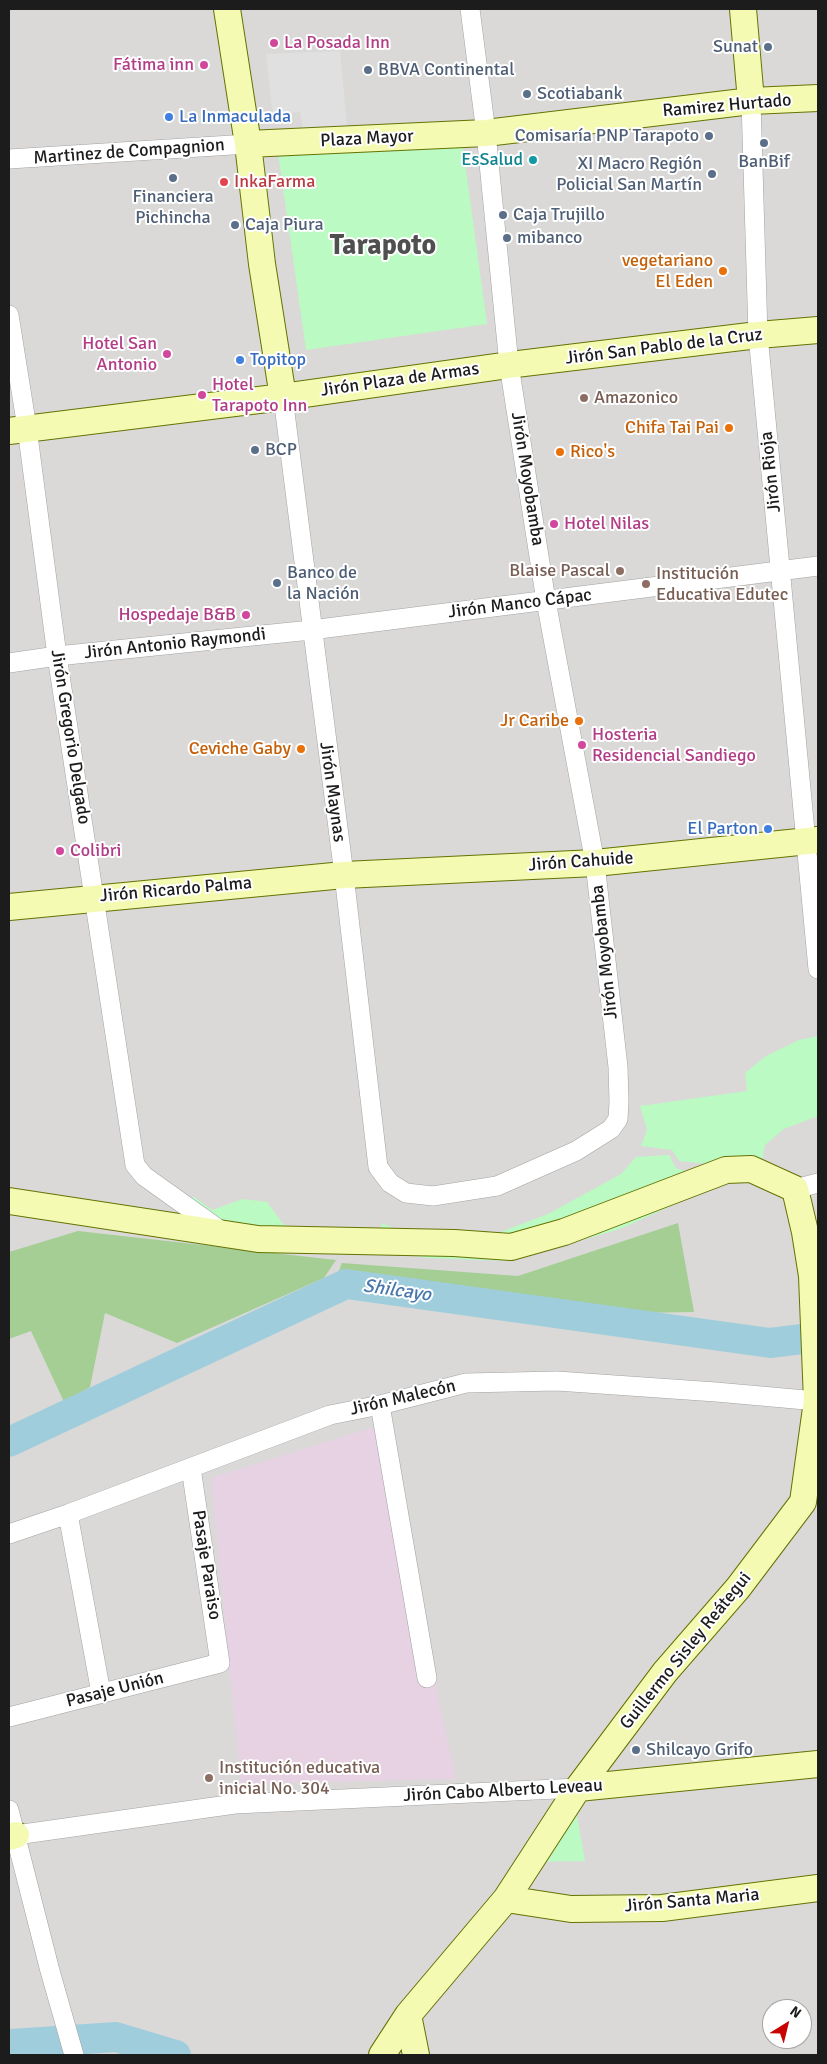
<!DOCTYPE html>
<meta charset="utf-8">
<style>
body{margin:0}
#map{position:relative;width:827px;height:2064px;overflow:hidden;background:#ede9e1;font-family:Signika,sans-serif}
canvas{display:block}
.frame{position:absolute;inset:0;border:10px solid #1c1c1c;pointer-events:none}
.north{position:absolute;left:762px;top:1999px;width:50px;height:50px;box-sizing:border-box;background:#fff;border:1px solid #a4a4a4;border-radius:50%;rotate:36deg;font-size:14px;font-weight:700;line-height:20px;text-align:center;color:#1c1c1c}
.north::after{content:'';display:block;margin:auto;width:18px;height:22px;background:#c70400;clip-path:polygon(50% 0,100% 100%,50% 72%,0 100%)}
</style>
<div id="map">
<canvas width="827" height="2064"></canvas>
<div class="frame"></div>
<div class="north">N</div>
</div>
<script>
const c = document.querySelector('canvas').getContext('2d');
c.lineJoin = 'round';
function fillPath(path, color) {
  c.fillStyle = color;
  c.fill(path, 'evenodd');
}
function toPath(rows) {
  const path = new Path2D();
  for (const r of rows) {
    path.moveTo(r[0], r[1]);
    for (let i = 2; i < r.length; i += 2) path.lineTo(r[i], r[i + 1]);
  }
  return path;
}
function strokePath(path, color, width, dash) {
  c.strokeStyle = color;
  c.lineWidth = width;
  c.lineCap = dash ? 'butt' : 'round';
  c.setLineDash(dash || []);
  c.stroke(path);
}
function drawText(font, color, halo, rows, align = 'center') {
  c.font = font + ' Signika,sans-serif';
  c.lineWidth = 4;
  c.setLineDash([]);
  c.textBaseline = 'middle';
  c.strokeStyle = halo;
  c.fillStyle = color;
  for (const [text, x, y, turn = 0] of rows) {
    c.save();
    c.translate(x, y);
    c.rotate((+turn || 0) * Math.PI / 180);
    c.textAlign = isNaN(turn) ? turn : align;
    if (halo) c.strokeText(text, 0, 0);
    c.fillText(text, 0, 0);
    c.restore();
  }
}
fillPath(toPath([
 [9,9,818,9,818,2055,9,2055],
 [772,2009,802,2009,802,2039,772,2039]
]), '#dad9d8');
fillPath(toPath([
 [377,1426,456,1779,241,1784,211,1478]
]), '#e7d2e3');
fillPath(toPath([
 [678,1223,694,1312,636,1313,436,1285,336,1278,342,1263,518,1276],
 [78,1231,336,1260,324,1278,177,1343,105,1313,90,1387,64,1402,31,1331,9,1339,9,1252]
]), '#a4ce94');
fillPath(toPath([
 [463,148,487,324,306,350,278,153],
 [818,1036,818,1116,784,1129,765,1145,761,1167,728,1166,679,1161,672,1150,641,1146,647,1130,640,1106,747,1091,745,1073,766,1056,799,1040],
 [669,1155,676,1168,722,1183,620,1229,510,1261,428,1258,44,1202,47,1193,150,1215,178,1213,174,1202,194,1197,212,1210,243,1199,267,1202,284,1225,378,1240,382,1223,404,1233,490,1236,548,1214,621,1174,636,1157],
 [574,1799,585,1861,527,1862]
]), '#bbfac2');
fillPath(toPath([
 [340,51,347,126,303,129,300,112,273,115,266,54]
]), '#e0e0e0');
strokePath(toPath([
 [9,1442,346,1284,770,1343,818,1337],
 [9,2048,12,2044,116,2037,176,2055]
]), '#a0cddc', 30);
const street = toPath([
 [751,101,758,335,818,969],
 [9,159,248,144],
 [9,315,27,428,57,656,135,1165,144,1176,221,1231],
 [283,397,344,875,378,1167,390,1183,406,1193,433,1196,497,1186,576,1151,611,1129,618,1119,619,1102,618,1067,595,863,546,601,509,365,486,133,470,9],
 [9,663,57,656,311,630,818,566],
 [795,1189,818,1183],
 [380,1405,427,1678],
 [68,1514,101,1693],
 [9,1534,68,1514,330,1415,380,1405,466,1383,557,1381,716,1392,817,1401],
 [9,1717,220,1663,191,1468],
 [9,1810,50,1971,74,2055],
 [16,1835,235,1804,578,1788]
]);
const secondary = toPath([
 [227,9,248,144,262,264,283,397],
 [743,9,751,101],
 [248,144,486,133,751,101,818,98],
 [9,431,283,397,509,365,758,335,818,330],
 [9,907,344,875,595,863,818,840],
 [9,1201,258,1239,454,1243,511,1247,564,1232,726,1170,751,1169,795,1189,805,1232,812,1276,817,1401,803,1502,738,1588,665,1672,578,1788,506,1899,408,2015,382,2055],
 [578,1788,818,1764],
 [9,1837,16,1835],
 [506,1899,571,1909,662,1908,818,1888],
 [408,2015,416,2055]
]);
strokePath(street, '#a3a3a3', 20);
strokePath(secondary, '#647303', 28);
strokePath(street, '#fff', 19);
strokePath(secondary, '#f5fab2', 26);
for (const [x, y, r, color] of [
 [274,43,5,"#d1479c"],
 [768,47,5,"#5c6f8a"],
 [204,65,5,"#d1479c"],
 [368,70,5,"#5c6f8a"],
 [527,94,5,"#5c6f8a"],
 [169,117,5,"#3f7fe0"],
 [709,136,5,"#5c6f8a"],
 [764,143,5,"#5c6f8a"],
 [533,160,5,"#0f9aa8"],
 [712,174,5,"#5c6f8a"],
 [173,178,5,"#5c6f8a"],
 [224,182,5,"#e0444e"],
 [503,215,5,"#5c6f8a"],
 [235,225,5,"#5c6f8a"],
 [507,238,5,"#5c6f8a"],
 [723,271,5,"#e8710a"],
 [167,354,5,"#d1479c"],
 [240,360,5,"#3f7fe0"],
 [202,395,5,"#d1479c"],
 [584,398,5,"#8d6e63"],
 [729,428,5,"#e8710a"],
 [255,450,5,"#5c6f8a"],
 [560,452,5,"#e8710a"],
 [554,524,5,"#d1479c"],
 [620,571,5,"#8d6e63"],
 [277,583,5,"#5c6f8a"],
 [646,584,5,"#8d6e63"],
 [246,615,5,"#d1479c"],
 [579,721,5,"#e8710a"],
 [582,745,5,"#d1479c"],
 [301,749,5,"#e8710a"],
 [768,829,5,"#3f7fe0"],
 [60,851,5,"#d1479c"],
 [636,1750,5,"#5c6f8a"],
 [209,1778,5,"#8d6e63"]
]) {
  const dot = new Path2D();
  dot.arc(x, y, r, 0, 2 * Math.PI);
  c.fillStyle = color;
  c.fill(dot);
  strokePath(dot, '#fff', 2);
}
drawText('18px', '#b23c85', '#fff', [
 ["La Posada Inn",284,43],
 ["Fátima inn",194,65,"right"],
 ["Hotel San",157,344,"right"],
 ["Antonio",157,365,"right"],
 ["Hotel",212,385],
 ["Tarapoto Inn",212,406],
 ["Hotel Nilas",564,524],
 ["Hospedaje B&B",236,615,"right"],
 ["Hosteria",592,735],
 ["Residencial Sandiego",592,756],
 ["Colibri",70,851]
], 'left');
drawText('18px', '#4e5e75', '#fff', [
 ["Sunat",758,47,"right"],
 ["BBVA Continental",378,70],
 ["Scotiabank",537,94],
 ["Comisaría PNP Tarapoto",699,136,"right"],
 ["BanBif",764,162,"center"],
 ["XI Macro Región",702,164,"right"],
 ["Policial San Martín",702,185,"right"],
 ["Financiera",173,197,"center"],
 ["Pichincha",173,218,"center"],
 ["Caja Trujillo",513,215],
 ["Caja Piura",245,225],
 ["mibanco",517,238],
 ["BCP",265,450],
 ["Banco de",287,573],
 ["la Nación",287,594],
 ["Shilcayo Grifo",646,1750]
], 'left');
drawText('18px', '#1c1c1c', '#fff', [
 ["Ramirez Hurtado",727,106,-5],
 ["Plaza Mayor",367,139,-3],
 ["Martinez de Compagnion",129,152,-4],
 ["Jirón San Pablo de la Cruz",664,347,-7],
 ["Jirón Plaza de Armas",400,380,-8],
 ["Jirón Rioja",771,472,-96],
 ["Jirón Moyobamba",527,479,81],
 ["Jirón Manco Cápac",520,604,-7],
 ["Jirón Antonio Raymondi",175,644,-6],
 ["Jirón Gregorio Delgado",70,737,81],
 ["Jirón Maynas",332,792,82],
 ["Jirón Cahuide",581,862,-4],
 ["Jirón Ricardo Palma",176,890,-5],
 ["Jirón Moyobamba",605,952,-96],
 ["Jirón Malecón",403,1398,-13],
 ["Pasaje Paraiso",206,1565,81],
 ["Guillermo Sisley Reátegui",686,1651,-51],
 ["Pasaje Unión",115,1690,-14],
 ["Jirón Cabo Alberto Leveau",503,1791,-3],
 ["Jirón Santa Maria",692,1901,-5]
]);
drawText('18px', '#366cbe', '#fff', [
 ["La Inmaculada",179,117],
 ["Topitop",250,360],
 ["El Parton",758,829,"right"]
], 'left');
drawText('18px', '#0d838f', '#fff', [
 ["EsSalud",523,160]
], 'right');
drawText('18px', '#be3a42', '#fff', [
 ["InkaFarma",234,182]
], 'left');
drawText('18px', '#c56008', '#fff', [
 ["vegetariano",713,261],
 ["El Eden",713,282],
 ["Chifa Tai Pai",719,428],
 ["Rico's",570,452,"left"],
 ["Jr Caribe",569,721],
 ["Ceviche Gaby",291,749]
], 'right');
drawText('18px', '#785e54', '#fff', [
 ["Amazonico",594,398],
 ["Blaise Pascal",610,571,"right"],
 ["Institución",656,574],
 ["Educativa Edutec",656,595],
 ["Institución educativa",219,1768],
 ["inicial No. 304",219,1789]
], 'left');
drawText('italic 19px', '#4777ac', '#fff', [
 ["Shilcayo",397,1291,8]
]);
drawText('bold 28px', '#4f4f4f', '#fff', [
 ["Tarapoto",383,247]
]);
</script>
